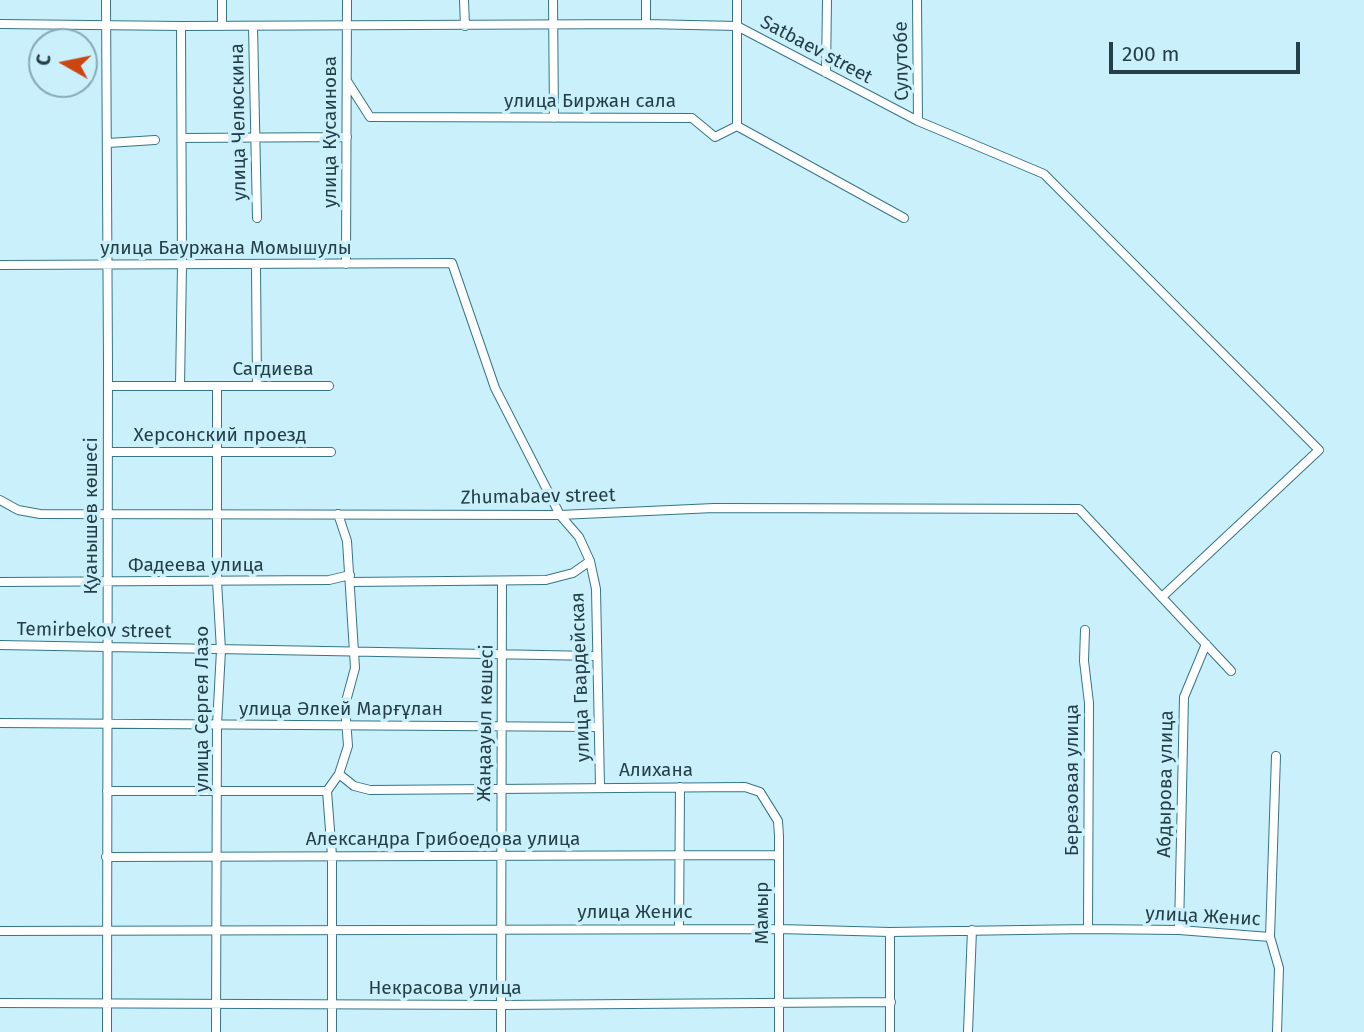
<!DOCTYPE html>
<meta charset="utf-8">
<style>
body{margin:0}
#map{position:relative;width:1364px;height:1032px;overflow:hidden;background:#caf0fc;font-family:"Fira Sans",sans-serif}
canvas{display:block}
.north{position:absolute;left:28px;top:28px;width:70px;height:70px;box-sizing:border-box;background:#caf0fc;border:2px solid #88a9b4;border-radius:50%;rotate:279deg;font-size:19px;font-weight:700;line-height:28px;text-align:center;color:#243f47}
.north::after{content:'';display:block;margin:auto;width:24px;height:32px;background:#cd4611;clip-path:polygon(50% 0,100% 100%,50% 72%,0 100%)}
.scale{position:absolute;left:1109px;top:42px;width:191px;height:32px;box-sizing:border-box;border:4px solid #243f47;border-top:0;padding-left:9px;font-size:21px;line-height:24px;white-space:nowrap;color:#243f47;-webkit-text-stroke:5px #caf0fc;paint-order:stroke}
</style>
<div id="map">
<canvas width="1364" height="1032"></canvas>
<div class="north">С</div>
<div class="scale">200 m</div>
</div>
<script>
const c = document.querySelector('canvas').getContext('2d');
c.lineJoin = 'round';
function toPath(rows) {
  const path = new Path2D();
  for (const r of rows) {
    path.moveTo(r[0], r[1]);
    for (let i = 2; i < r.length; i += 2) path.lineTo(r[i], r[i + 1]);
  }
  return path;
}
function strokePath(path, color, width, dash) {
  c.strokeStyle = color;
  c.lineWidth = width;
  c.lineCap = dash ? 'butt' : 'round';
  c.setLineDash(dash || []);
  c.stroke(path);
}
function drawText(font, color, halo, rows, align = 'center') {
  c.font = font + ' "Fira Sans",sans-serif';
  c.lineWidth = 7;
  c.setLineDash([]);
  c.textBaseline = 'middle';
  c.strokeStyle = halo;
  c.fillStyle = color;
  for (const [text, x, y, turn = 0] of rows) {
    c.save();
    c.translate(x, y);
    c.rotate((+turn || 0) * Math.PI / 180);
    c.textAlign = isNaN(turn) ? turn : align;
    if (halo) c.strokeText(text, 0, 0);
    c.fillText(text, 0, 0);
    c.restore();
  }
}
const minor = toPath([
 [106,0,108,364,107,1032],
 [222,0,222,26],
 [464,0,465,26],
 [553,0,554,118],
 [646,0,646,24],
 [737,0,737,126],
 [917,0,918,121],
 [0,24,181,26,646,24,737,26,918,121,1044,174,1319,450,1162,597],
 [253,26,257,218],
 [826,73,827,0],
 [347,81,370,117,692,118,715,137,737,126,904,218],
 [182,138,347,137],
 [108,143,155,140],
 [346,264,347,0],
 [0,265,452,263,495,388,560,515,579,537,590,561,596,589,600,787],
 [256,265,257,386],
 [108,386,329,386],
 [180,386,182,265,181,26],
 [108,452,331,452],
 [0,500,18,510,40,514,560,515,714,508,1079,509,1231,671],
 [0,582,329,580,350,575],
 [351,582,546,580,573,573,590,561],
 [1085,630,1084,661,1089,703,1088,929],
 [0,645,596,656],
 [0,723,598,727],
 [1276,756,1270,937,1279,968,1277,1032],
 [339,774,354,786,370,790,745,787,760,792,778,821,779,836,779,1032],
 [107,791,327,791],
 [327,791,339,774,348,746,345,705,355,668,347,541,338,514],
 [327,791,332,856,332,1032],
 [106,857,779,855],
 [679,929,680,787],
 [1179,930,1184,697,1206,644],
 [0,931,779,929,890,932,1088,929,1179,930,1270,937],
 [0,1003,501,1005,891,1002],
 [216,1032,217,725,221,650,217,581,217,386],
 [501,1032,502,581],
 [890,1032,890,932],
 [968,1032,972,930]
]);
strokePath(minor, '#357587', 10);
strokePath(minor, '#fff', 8);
drawText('19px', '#243f47', '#caf0fc', [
 ["Satbaev street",816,50,28],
 ["Сулутобе",902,61,-91],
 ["улица Биржан сала",590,102],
 ["улица Челюскина",239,122,-91],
 ["улица Кусаинова",331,132,-90],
 ["улица Бауржана Момышулы",226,249],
 ["Сагдиева",273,370],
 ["Херсонский проезд",220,436],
 ["Zhumabaev street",538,497,-1],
 ["Қуанышев көшесі",92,516,-90],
 ["Фадеева улица",196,566],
 ["Temirbekov street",94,631,1],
 ["улица Гвардейская",581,677,-92],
 ["улица Сергея Лазо",203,709,-90],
 ["улица Әлкей Марғұлан",341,710],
 ["Жаңаауыл көшесі",486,723,-89],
 ["Алихана",656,771],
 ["Березовая улица",1073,780,-90],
 ["Абдырова улица",1166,784,-89],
 ["Александра Грибоедова улица",443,840],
 ["улица Женис",635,913],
 ["Мамыр",763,913,-90],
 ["улица Женис",1203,917,3],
 ["Некрасова улица",445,989]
]);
</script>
